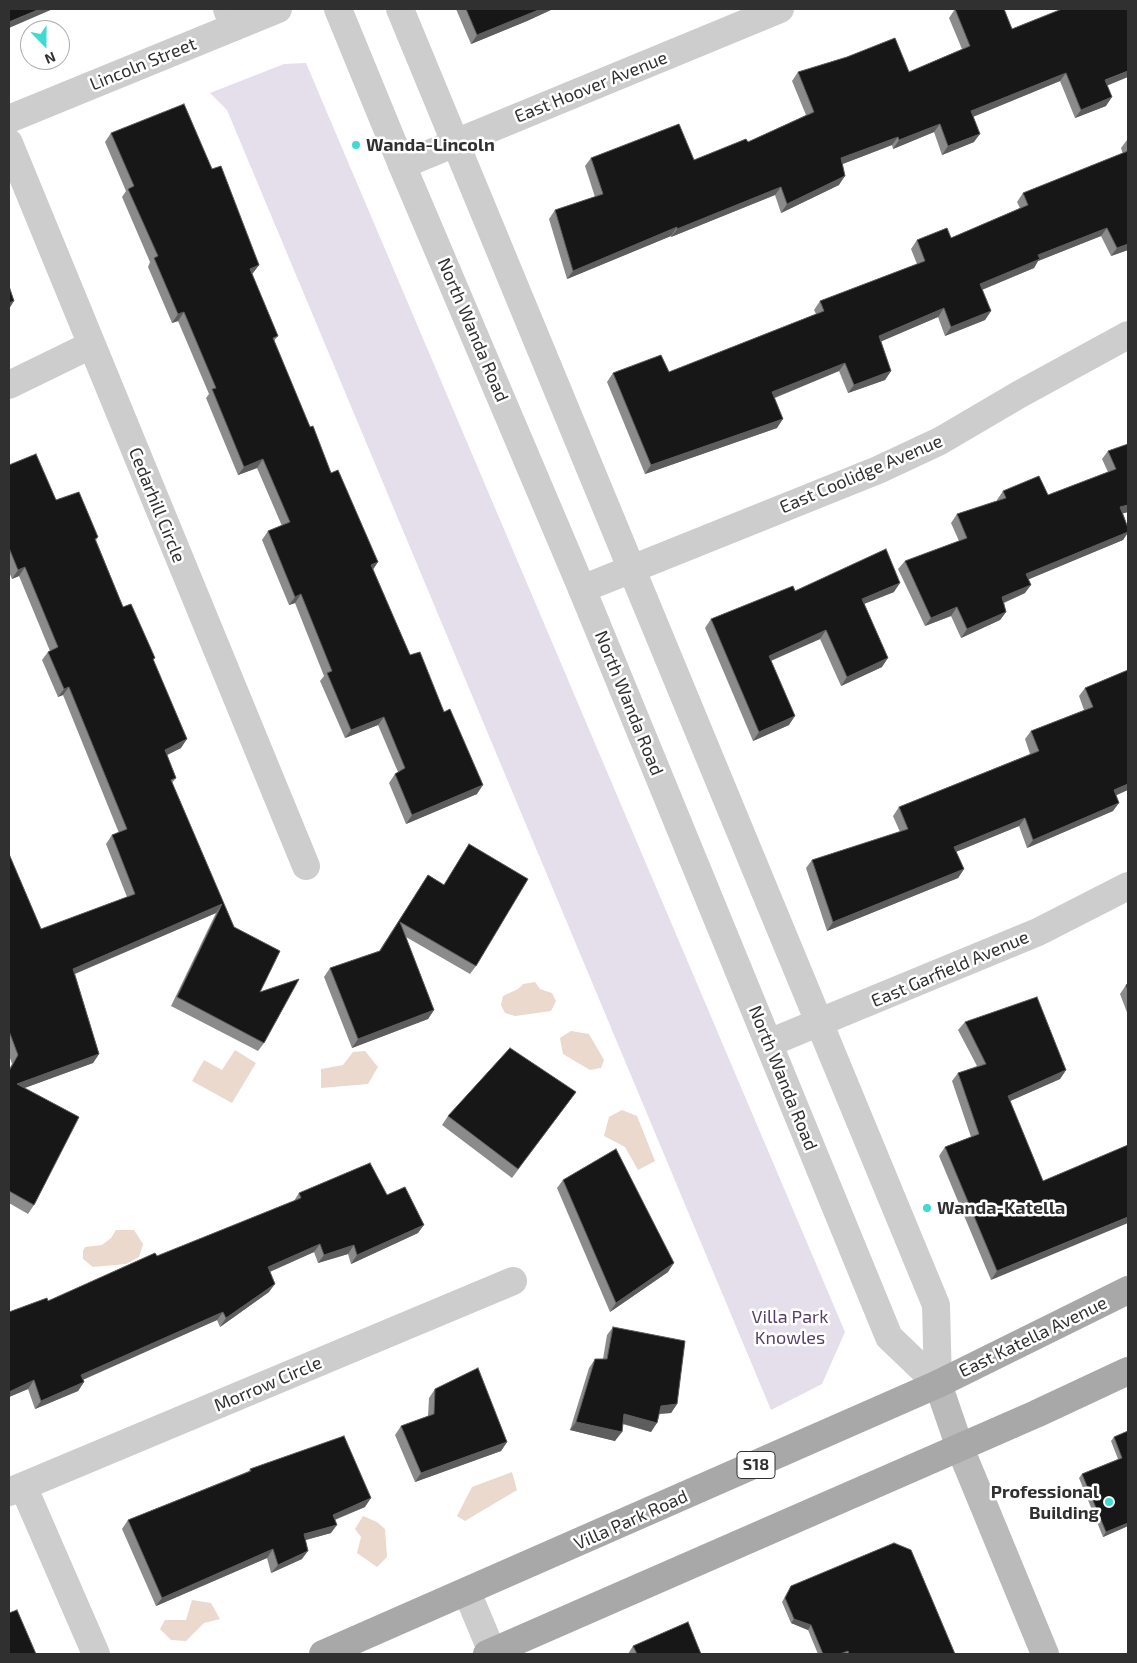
<!DOCTYPE html>
<style>
body{margin:0}
#map{position:relative;width:1137px;height:1663px;overflow:hidden;background:#fff;font-family:"Exo 2",sans-serif}
canvas{display:block}
.frame{position:absolute;inset:0;border:10px solid #303030;pointer-events:none}
.north{position:absolute;left:20px;top:20px;width:50px;height:50px;box-sizing:border-box;background:#fff;border:1px solid #acacac;border-radius:50%;rotate:158deg;font-size:14px;font-weight:700;line-height:20px;text-align:center;color:#303030}
.north::after{content:'';display:block;margin:auto;width:18px;height:22px;background:#3ddbd2;clip-path:polygon(50% 0,100% 100%,50% 72%,0 100%)}
</style>
<div id="map">
<canvas width="1137" height="1663"></canvas>
<div class="frame"></div>
<div class="north">N</div>
</div>
<script>
const c = document.querySelector('canvas').getContext('2d');
c.lineJoin = 'round';
function fillPath(path, color) {
  c.fillStyle = color;
  c.fill(path, 'evenodd');
}
function toPath(rows) {
  const path = new Path2D();
  for (const r of rows) {
    path.moveTo(r[0], r[1]);
    for (let i = 2; i < r.length; i += 2) path.lineTo(r[i], r[i + 1]);
  }
  return path;
}
function strokePath(path, color, width, dash) {
  c.strokeStyle = color;
  c.lineWidth = width;
  c.lineCap = dash ? 'butt' : 'round';
  c.setLineDash(dash || []);
  c.stroke(path);
}
function drawText(font, color, halo, rows, align = 'center') {
  c.font = font + ' "Exo 2",sans-serif';
  c.lineWidth = 5;
  c.setLineDash([]);
  c.textBaseline = 'middle';
  c.strokeStyle = halo;
  c.fillStyle = color;
  for (const [text, x, y, turn = 0] of rows) {
    c.save();
    c.translate(x, y);
    c.rotate((+turn || 0) * Math.PI / 180);
    c.textAlign = isNaN(turn) ? turn : align;
    if (halo) c.strokeText(text, 0, 0);
    c.fillText(text, 0, 0);
    c.restore();
  }
}
fillPath(toPath([
 [306,63,845,1332,822,1384,771,1410,227,110,210,93,284,64]
]), '#e5dfec');
fillPath(toPath([
 [535,982,540,989,552,993,556,1001,551,1011,515,1016,505,1013,501,1005,503,996,518,989,523,984],
 [571,1031,589,1034,604,1060,601,1068,590,1070,563,1054,560,1038],
 [235,1050,256,1063,232,1103,192,1081,204,1060,222,1070],
 [365,1051,378,1067,368,1084,321,1088,321,1069,343,1065,353,1052],
 [622,1110,637,1116,655,1161,638,1170,625,1147,604,1136,609,1117],
 [116,1230,134,1230,143,1244,139,1257,126,1264,93,1267,83,1259,83,1251,85,1247,102,1245,111,1238],
 [512,1472,517,1490,465,1521,457,1516,472,1487],
 [363,1516,377,1522,385,1529,387,1557,377,1567,357,1553,361,1537,355,1529],
 [192,1600,211,1603,220,1619,204,1623,186,1641,171,1640,160,1629,165,1620,186,1620]
]), '#ead9cc');
strokePath(toPath([
 [227,9,234,27],
 [9,143,306,866],
 [402,165,780,9],
 [9,385,91,345],
 [582,589,878,470,940,441,1020,394,1128,335],
 [769,1043,1038,932,1128,886],
 [23,1486,96,1654],
 [9,1492,513,1281],
 [467,1592,493,1654]
]), '#cdcdcd', 28);
strokePath(toPath([
 [338,9,402,165,582,589,889,1337,938,1384],
 [400,9,936,1305,938,1384],
 [9,119,278,9]
]), '#cdcdcd', 28);
strokePath(toPath([
 [938,1384,960,1448,1045,1654]
]), '#bababa', 28);
strokePath(toPath([
 [323,1654,938,1384,1128,1290],
 [487,1654,1036,1414,1128,1371]
]), '#a8a8a8', 28);
fillPath(toPath([
 [456,9,553,9,527,21,471,44],
 [955,9,1012,29,1107,86,1106,106,1075,118,1060,81,973,117,974,142,942,155,934,132,893,149,892,145,842,164,839,185,781,213,775,195,671,237,671,236,567,279,549,219,555,210,595,197,585,166,591,158,694,160,748,142,806,115,792,81,798,72,909,72,962,49,949,18],
 [111,133,212,169,259,265,252,274,278,336,274,341,310,427,331,473,378,562,373,569,410,655,477,794,406,824,389,783,395,774,398,772,378,725,345,738,320,681,324,676,295,603,289,605,262,540,268,531,282,526,257,468,238,475,206,398,209,394,178,321,172,323,148,267,150,262,122,197,126,191,105,142],
 [1127,140,1128,144,1128,250,1111,256,1101,236,1038,261,1034,268,982,290,991,311,985,320,945,336,938,317,881,341,891,371,885,380,848,393,839,371,775,398,777,428,645,474,607,382,613,373,669,372,816,314,814,310,820,301,917,264,911,249,917,240,951,238,1020,208,1017,202,1023,193,1123,154,1121,148],
 [1128,444,1128,512,1123,513,1128,528,1128,533,1123,540,1028,579,1025,593,1004,603,1006,612,1000,620,961,638,951,616,925,626,898,569,905,561,959,541,951,523,957,514,997,501,997,500,1003,491,1048,495,1108,472,1102,459,1108,451],
 [9,465,56,500,98,537,96,540,123,607,155,658,153,661,181,748,167,755,176,778,172,783,260,992,264,1043,258,1051,171,1006,216,913,75,974,99,1054,93,1063,24,1088,34,1205,28,1214,9,1203,9,1069,12,1064,9,1055,9,854,41,929,127,897,106,844,112,835,119,833,63,695,58,697,42,660,48,652,50,651,19,576,12,579,9,572],
 [795,591,894,592,864,604,882,667,841,686,820,639,771,661,789,725,753,741,705,628,711,619],
 [1128,670,1116,795,1113,811,1027,848,1019,826,956,852,964,869,958,878,827,931,806,868,812,860,900,832,893,816,899,807,1030,754,1025,739,1031,731,1084,710,1079,696,1085,688],
 [469,844,476,966,470,974,406,937,434,1010,428,1019,352,1048,324,977,330,968,379,951,428,875,444,885],
 [1128,984,1128,1015,1120,994,1126,985],
 [965,1022,1066,1070,1060,1079,1010,1101,1043,1181,1128,1145,991,1280,939,1156,945,1147,971,1137,952,1081,958,1073,977,1066,958,1030],
 [576,1092,512,1178,442,1125,448,1116],
 [563,1180,668,1272,610,1312,557,1188],
 [299,1193,387,1195,418,1233,351,1264,348,1254,318,1263,314,1252,270,1272,269,1292,220,1327,217,1320,83,1380,84,1382,78,1391,35,1409,28,1389,9,1397,9,1312,48,1301,294,1201],
 [613,1327,677,1404,671,1413,659,1414,651,1432,622,1424,615,1441,570,1430,589,1368,595,1359,603,1359,607,1335],
 [435,1389,507,1442,501,1451,415,1482,395,1435,401,1426,428,1416,429,1398],
 [1128,1431,1128,1526,1103,1537,1079,1478,1082,1474,1118,1459,1111,1441,1114,1437],
 [250,1469,365,1507,335,1520,331,1533,306,1540,302,1559,271,1573,267,1558,156,1606,122,1529,128,1520,249,1471],
 [791,1586,955,1654,818,1654,808,1630,791,1623,782,1602],
 [633,1646,701,1654,628,1654]
]), '#8b8b8b');
fillPath(toPath([
 [40,9,53,9,9,28,9,22],
 [541,9,553,9,527,21,471,44,477,35],
 [1128,71,1128,77,1099,89,1105,80],
 [1066,73,1060,81,965,120,971,111],
 [1112,97,1106,106,1075,118,1081,110],
 [940,124,934,132,893,149,899,140],
 [980,134,974,142,942,155,948,146],
 [898,137,892,145,835,167,841,158],
 [845,176,839,185,781,213,787,204],
 [781,187,775,195,671,237,677,229],
 [677,227,671,236,567,279,573,271],
 [1107,228,1101,236,1038,261,1034,268,974,293,980,284,1038,255],
 [1128,244,1128,250,1111,256,1117,248],
 [259,265,253,273,244,278,250,269],
 [14,301,9,309,9,303],
 [944,308,938,317,873,345,879,336],
 [991,311,985,320,945,336,951,327],
 [184,312,178,321,172,323,178,314],
 [845,363,839,371,766,401,772,392],
 [891,371,885,380,848,393,854,385],
 [783,419,777,428,645,474,651,465],
 [263,459,257,468,238,475,244,467],
 [1128,505,1128,512,1114,516,1120,507],
 [1128,532,1123,540,1020,583,1026,574],
 [378,562,372,571,371,565],
 [25,567,19,576,12,579,18,570],
 [900,583,894,592,856,607,862,599],
 [1031,585,1025,593,996,606,1002,597],
 [301,594,295,603,289,605,295,597],
 [957,607,951,616,925,626,931,618],
 [1006,612,1000,620,961,638,967,629],
 [826,630,820,639,763,664,769,656],
 [888,658,882,667,841,686,847,677],
 [69,687,63,695,58,697,64,689],
 [795,716,789,725,753,741,759,732],
 [384,717,378,725,345,738,351,730],
 [187,739,181,748,159,759,165,750],
 [1128,784,1128,790,1108,799,1114,790],
 [483,785,477,794,406,824,412,815],
 [1119,803,1113,811,1027,848,1033,840],
 [1025,818,1019,826,948,855,954,847],
 [964,869,958,878,827,931,833,922],
 [222,904,216,913,67,977,73,969],
 [434,1010,428,1019,352,1048,358,1039],
 [99,1054,93,1063,11,1093,17,1084],
 [1066,1070,1060,1079,1001,1105,1008,1096],
 [1128,1217,1128,1223,991,1280,997,1271],
 [424,1225,418,1233,351,1264,357,1255],
 [320,1244,314,1252,262,1275,268,1267],
 [354,1245,348,1254,318,1263,324,1255],
 [674,1263,668,1272,610,1312,616,1303],
 [275,1284,269,1292,220,1327,226,1318],
 [223,1312,217,1320,75,1383,81,1375],
 [34,1380,28,1389,9,1397,9,1392],
 [84,1382,78,1391,35,1409,41,1401],
 [677,1404,671,1413,655,1414,661,1406],
 [624,1414,657,1423,651,1432,618,1422],
 [576,1422,622,1432,615,1441,570,1430],
 [507,1442,501,1451,415,1482,421,1473],
 [371,1498,365,1507,326,1523,333,1515],
 [1128,1523,1128,1526,1103,1537,1106,1532],
 [337,1525,331,1533,298,1542,304,1534],
 [273,1549,267,1558,156,1606,162,1598],
 [308,1551,302,1559,271,1573,278,1565],
 [794,1619,811,1625,808,1630,791,1623]
]), '#5d5d5d');
const building = toPath([
 [9,9,40,9,9,22,9,9],
 [466,9,541,9,477,35,466,9],
 [955,9,1004,9,1012,29,1062,9,1128,9,1128,71,1105,80,1112,97,1081,110,1066,73,971,111,980,134,948,146,940,124,899,140,898,137,841,158,845,176,787,204,781,187,677,229,677,227,573,271,555,210,603,194,591,158,679,124,694,160,746,139,748,142,814,112,798,72,847,57,895,38,909,72,970,46,955,9],
 [184,104,212,169,221,166,259,265,250,269,278,336,273,338,310,427,313,426,331,473,338,470,378,562,371,565,410,655,420,652,444,712,450,709,483,785,412,815,395,774,405,768,384,717,351,730,327,673,332,671,301,594,295,597,268,531,290,522,263,459,244,467,212,389,216,388,184,312,178,314,154,258,158,256,128,189,134,186,111,133,184,104],
 [1128,151,1128,244,1117,248,1107,228,1038,255,1040,259,980,284,991,311,951,327,944,308,879,336,891,371,854,385,845,363,772,392,783,419,651,465,613,373,661,355,669,372,824,311,820,301,925,261,917,240,947,228,951,238,1028,205,1023,193,1128,151],
 [9,286,14,301,9,303,9,286],
 [1128,444,1128,505,1120,507,1128,528,1128,532,1026,574,1031,585,1002,597,1006,612,967,629,957,607,931,618,905,561,967,538,957,514,1006,498,1003,491,1039,476,1048,495,1116,469,1108,451,1128,444],
 [36,454,56,500,79,492,98,537,95,539,123,607,131,604,155,658,153,659,187,739,165,750,176,778,171,780,234,927,280,951,260,992,299,979,264,1043,177,997,222,904,73,969,99,1054,17,1084,79,1117,34,1205,9,1191,9,1071,18,1055,9,1031,9,854,41,929,135,894,112,835,127,829,69,687,64,689,48,652,58,647,25,567,18,570,9,548,9,465,36,454],
 [886,549,900,583,862,599,888,658,847,677,826,630,769,656,795,716,759,732,711,619,793,586,795,591,886,549],
 [1128,670,1128,784,1114,790,1119,803,1033,840,1025,818,954,847,964,869,833,922,812,860,908,829,899,807,1039,751,1031,731,1093,707,1085,688,1128,670],
 [469,844,528,879,476,966,400,922,434,1010,358,1039,330,968,380,951,428,875,444,885,469,844],
 [1128,984,1128,991,1126,985,1128,984],
 [1037,997,1066,1070,1008,1096,1043,1181,1128,1145,1128,1217,997,1271,945,1147,979,1134,958,1073,986,1064,965,1022,1037,997],
 [510,1048,576,1092,518,1169,448,1116,510,1048],
 [616,1149,674,1263,616,1303,563,1180,616,1149],
 [370,1163,387,1195,405,1187,424,1225,357,1255,354,1245,324,1255,320,1244,268,1267,275,1284,226,1318,223,1312,81,1375,84,1382,41,1401,34,1380,9,1392,9,1312,47,1298,48,1301,155,1253,157,1256,301,1198,299,1193,370,1163],
 [613,1327,685,1341,677,1404,661,1406,657,1423,624,1414,622,1432,576,1422,595,1359,607,1359,613,1327],
 [478,1368,507,1442,421,1473,401,1426,434,1414,435,1389,478,1368],
 [1128,1431,1128,1523,1106,1532,1082,1474,1122,1458,1114,1437,1128,1431],
 [344,1436,371,1498,333,1515,337,1525,304,1534,308,1551,278,1565,273,1549,162,1598,128,1520,251,1471,250,1469,344,1436],
 [894,1543,911,1550,955,1654,849,1654,848,1651,840,1654,823,1654,811,1625,794,1619,785,1598,791,1586,894,1543],
 [17,1610,36,1654,9,1654,9,1613,17,1610],
 [688,1622,701,1654,637,1654,633,1646,688,1622]
]);
fillPath(building, '#171717');
strokePath(building, '#5d5d5d', 1);
for (const [x, y, r, color] of [
 [356,145,5,"#3ddbd2"],
 [927,1208,5,"#3ddbd2"],
 [1109,1502,5,"#3ddbd2"]
]) {
  const dot = new Path2D();
  dot.arc(x, y, r, 0, 2 * Math.PI);
  c.fillStyle = color;
  c.fill(dot);
  strokePath(dot, '#fff', 2);
}
for (const [x, y, w] of [
 [756,1465,38]
]) {
  const box = new Path2D();
  box.roundRect(x - w / 2, y - 13.5, w, 27, 4);
  c.fillStyle = '#fff';
  c.fill(box);
  strokePath(box, '#303030', 1);
}
drawText('bold 16px', '#303030', null, [
 ["S18",756,1465]
]);
drawText('18px', '#303030', '#fff', [
 ["Lincoln Street",143,64,-22],
 ["East Hoover Avenue",591,87,-22],
 ["North Wanda Road",473,330,67],
 ["East Coolidge Avenue",861,474,-23],
 ["Cedarhill Circle",157,505,68],
 ["North Wanda Road",629,703,68],
 ["East Garfield Avenue",950,969,-23],
 ["North Wanda Road",783,1078,68],
 ["East Katella Avenue",1033,1337,-26],
 ["Morrow Circle",268,1384,-23],
 ["Villa Park Road",631,1520,-24]
]);
drawText('bold 18px', '#303030', '#fff', [
 ["Wanda-Lincoln",366,145],
 ["Wanda-Katella",937,1208],
 ["Professional",1099,1492,"right"],
 ["Building",1099,1513,"right"]
], 'left');
drawText('18px', '#563f69', '#fff', [
 ["Villa Park",790,1317],
 ["Knowles",790,1338]
]);
</script>
